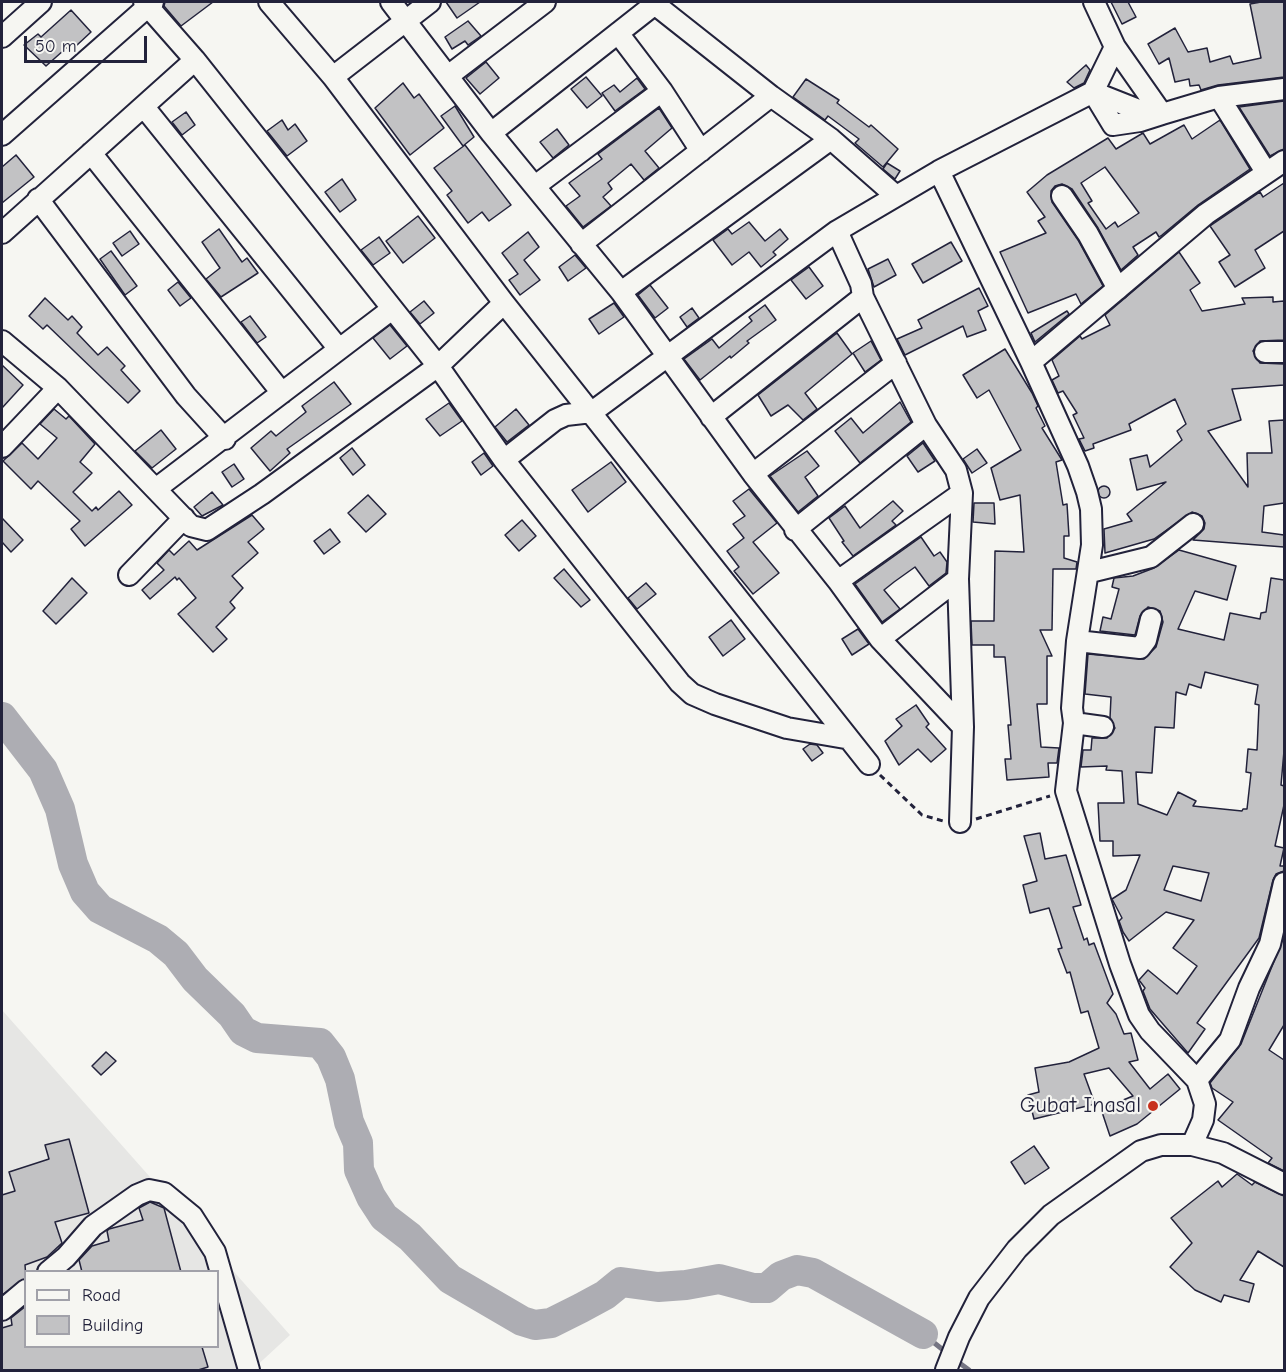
<!DOCTYPE html>
<style>
body{margin:0}
#map{position:relative;width:1286px;height:1372px;overflow:hidden;background:#f6f6f2;font-family:"Comic Neue",sans-serif}
canvas{display:block}
.frame{position:absolute;inset:0;border:3px solid #22223b;pointer-events:none}
.legend{position:absolute;left:24px;top:1270px;width:195px;height:78px;box-sizing:border-box;background:#f6f6f2;border:2px solid #a1a1a9;margin:0;padding:8px 10px;list-style:none;font-size:18px;color:#22223b}
.legend li{display:flex;align-items:center;gap:12px;height:30px}
.legend b{width:30px;border:2px solid #a1a1a9}
.scale{position:absolute;left:24px;top:36px;width:123px;height:27px;box-sizing:border-box;border:3px solid #22223b;border-top:0;padding-left:8px;font-size:18px;line-height:21px;white-space:nowrap;color:#22223b;-webkit-text-stroke:4px #f6f6f2;paint-order:stroke}
</style>
<div id="map">
<canvas width="1286" height="1372"></canvas>
<div class="frame"></div>
<ul class="legend">
<li><b style="height:8px;background:#f6f6f2"></b>Road</li>
<li><b style="height:16px;background:#c2c2c4"></b>Building</li>
</ul>
<div class="scale">50 m</div>
</div>
<script>
const c = document.querySelector('canvas').getContext('2d');
c.lineJoin = 'round';
function fillPath(path, color) {
  c.fillStyle = color;
  c.fill(path, 'evenodd');
}
function toPath(rows) {
  const path = new Path2D();
  for (const r of rows) {
    if (r.length === 3) {
      path.moveTo(r[0] + r[2], r[1]);
      path.arc(r[0], r[1], r[2], 0, 2 * Math.PI);
      continue;
    }
    path.moveTo(r[0], r[1]);
    for (let i = 2; i < r.length; i += 2) path.lineTo(r[i], r[i + 1]);
  }
  return path;
}
function strokePath(path, color, width, dash) {
  c.strokeStyle = color;
  c.lineWidth = width;
  c.lineCap = dash ? 'butt' : 'round';
  c.setLineDash(dash || []);
  c.stroke(path);
}
function drawText(font, color, halo, rows, align = 'center') {
  c.font = font + ' "Comic Neue",sans-serif';
  c.lineWidth = 4.5;
  c.setLineDash([]);
  c.textBaseline = 'middle';
  c.strokeStyle = halo;
  c.fillStyle = color;
  for (const [text, x, y, turn = 0] of rows) {
    c.save();
    c.translate(x, y);
    c.rotate((+turn || 0) * Math.PI / 180);
    c.textAlign = isNaN(turn) ? turn : align;
    if (halo) c.strokeText(text, 0, 0);
    c.fillText(text, 0, 0);
    c.restore();
  }
}
fillPath(toPath([
 [2,1010,290,1335,252,1370,2,1370],
 [26,1272,218,1272,218,1346,26,1346]
]), '#e6e6e4');
strokePath(toPath([
 [923,1334,947,1353],
 [954,1359,969,1370]
]), '#757583', 5);
strokePath(toPath([
 [2,717,43,770,60,809,73,864,85,892,100,909,158,939,176,954,195,979,232,1015,243,1031,257,1038,320,1043,331,1057,340,1079,349,1122,358,1143,359,1170,371,1197,384,1217,410,1237,450,1279,522,1321,535,1325,551,1323,581,1308,605,1295,621,1282,658,1287,686,1285,719,1279,753,1288,767,1288,781,1276,797,1270,813,1273,923,1334]
]), '#adadb3', 30);
const building = toPath([
 [165,2,213,2,181,26,164,6,165,2],
 [446,2,480,2,457,18,446,2],
 [1111,2,1128,2,1136,17,1122,24,1111,2],
 [1261,2,1284,2,1284,77,1218,85,1201,90,1199,85,1190,86,1189,79,1175,82,1169,58,1159,64,1148,44,1175,28,1188,52,1207,48,1210,62,1230,56,1233,64,1261,58,1250,4,1261,2],
 [71,10,91,32,76,46,73,42,46,66,24,45,38,34,41,37,71,10],
 [468,21,481,36,468,45,465,41,452,49,445,37,468,21],
 [486,62,499,78,480,94,466,78,486,62],
 [1086,65,1090,70,1084,83,1074,88,1067,82,1086,65],
 [586,77,602,96,587,108,571,89,586,77],
 [637,78,645,89,615,111,602,93,614,85,620,92,637,78],
 [806,79,839,100,837,103,869,127,871,125,898,149,883,167,855,143,859,139,828,116,825,120,793,97,806,79],
 [403,83,414,98,419,94,444,128,410,155,375,108,403,83],
 [1284,101,1284,149,1270,156,1239,107,1284,101],
 [455,106,474,137,463,146,441,116,455,106],
 [659,108,672,128,645,151,659,168,644,180,631,164,608,183,612,189,603,197,611,206,583,227,566,206,580,196,569,183,602,159,598,154,659,108],
 [186,112,195,125,182,135,172,122,186,112],
 [282,120,288,130,295,124,307,141,287,156,267,131,282,120],
 [1220,120,1250,169,1198,205,1162,235,1159,237,1156,232,1133,247,1138,255,1121,270,1098,228,1072,189,1062,184,1055,186,1051,191,1052,202,1078,240,1103,286,1081,304,1076,294,1028,313,1000,252,1046,233,1038,221,1045,217,1027,192,1047,175,1108,138,1116,149,1143,133,1150,144,1184,125,1192,139,1220,120],
 [1105,167,1139,213,1118,227,1115,222,1106,229,1088,203,1092,201,1081,183,1105,167],
 [557,129,569,145,553,158,540,142,557,129],
 [465,145,511,205,489,221,482,212,468,223,447,195,452,191,434,168,465,145],
 [16,155,34,177,2,203,2,167,16,155],
 [887,163,900,171,895,179,883,169,887,163],
 [342,179,356,200,340,212,325,192,342,179],
 [1284,183,1284,231,1255,250,1265,268,1235,287,1219,262,1230,255,1210,226,1260,192,1263,197,1284,183],
 [418,216,435,238,403,263,386,241,418,216],
 [749,222,765,241,780,229,788,239,773,252,776,255,761,267,749,252,732,265,713,240,728,229,732,234,749,222],
 [219,229,242,262,247,258,258,273,221,297,206,279,220,268,202,242,219,229],
 [130,231,139,244,122,256,113,243,130,231],
 [528,232,539,247,524,260,540,280,520,295,509,280,518,274,502,253,528,232],
 [379,237,390,253,373,265,361,250,379,237],
 [951,242,962,261,923,283,912,264,951,242],
 [111,251,137,286,125,295,100,259,111,251],
 [1179,252,1200,283,1190,290,1202,311,1245,304,1242,298,1273,297,1273,302,1284,301,1284,340,1260,341,1253,351,1260,363,1284,364,1284,385,1232,389,1241,420,1208,431,1248,487,1247,453,1272,453,1269,421,1284,420,1284,503,1264,506,1262,532,1284,535,1284,547,1193,540,1204,529,1205,523,1202,516,1192,512,1154,539,1105,553,1104,529,1132,521,1127,514,1166,482,1137,490,1130,459,1147,455,1150,467,1182,440,1177,431,1186,424,1175,399,1129,424,1131,430,1093,444,1094,448,1085,451,1079,439,1084,438,1073,415,1077,413,1063,391,1058,393,1052,380,1059,376,1052,360,1080,336,1082,339,1110,325,1105,315,1179,252],
 [575,255,586,268,568,281,559,267,575,255],
 [888,259,896,275,874,287,868,269,888,259],
 [809,267,823,286,806,299,791,280,809,267],
 [178,282,191,298,180,306,168,290,178,282],
 [650,285,668,308,655,318,638,295,650,285],
 [979,288,988,306,978,311,986,330,967,337,963,326,905,355,897,339,922,328,918,320,979,288],
 [45,298,68,320,72,316,82,327,77,333,98,355,107,347,125,366,121,370,140,391,128,403,47,325,43,329,29,316,45,298],
 [424,301,434,313,420,324,410,312,424,301],
 [614,303,624,317,599,334,589,319,614,303],
 [765,305,776,320,747,341,749,343,731,358,730,356,700,380,684,359,712,339,719,348,752,321,749,317,765,305],
 [692,308,699,318,687,327,680,317,692,308],
 [1067,311,1069,314,1035,342,1031,333,1067,311],
 [250,316,266,337,257,343,241,322,250,316],
 [390,325,407,346,390,359,373,338,390,325],
 [837,333,852,354,805,393,817,409,803,420,788,405,771,416,758,395,837,333],
 [871,341,881,360,865,372,853,353,871,341],
 [1005,349,1032,393,1038,406,1036,408,1045,426,1042,428,1062,460,1056,462,1063,505,1067,504,1069,536,1064,536,1064,558,1077,562,1076,569,1053,569,1052,630,1040,630,1052,656,1047,656,1047,704,1037,704,1041,747,1059,748,1057,763,1048,763,1049,777,1007,780,1005,759,1011,759,1008,725,1011,725,1005,657,994,657,994,645,972,645,971,621,994,621,995,551,1024,552,1020,495,1000,500,991,468,1021,450,989,390,977,398,963,375,1005,349],
 [2,365,23,385,2,408,2,365],
 [334,382,351,404,287,449,290,453,270,471,251,448,271,431,276,436,306,412,302,406,334,382],
 [900,402,911,422,860,463,835,431,851,418,863,433,900,402],
 [449,403,462,421,440,436,426,419,449,403],
 [54,409,66,419,69,416,95,444,80,462,92,473,73,492,92,511,96,507,98,510,119,491,132,505,85,546,71,529,80,521,38,481,31,489,3,461,22,443,38,459,57,438,40,424,54,409],
 [516,409,529,425,507,442,495,427,516,409],
 [161,430,176,449,152,468,135,451,161,430],
 [923,443,935,461,918,472,907,456,923,443],
 [352,448,365,465,353,475,340,458,352,448],
 [977,449,987,463,972,473,963,459,977,449],
 [807,451,819,466,805,477,818,496,798,512,770,476,807,451],
 [484,453,493,466,481,475,472,462,484,453],
 [611,462,626,482,588,512,572,490,611,462],
 [234,464,244,479,232,487,222,472,234,464],
 [1104,492,6],
 [749,489,777,523,753,542,779,573,753,594,734,571,739,567,727,551,744,538,733,524,745,516,733,501,749,489],
 [212,492,223,505,202,516,194,507,212,492],
 [368,495,386,514,366,532,348,513,368,495],
 [893,501,903,511,892,521,896,525,853,556,842,542,844,541,829,518,845,506,860,528,893,501],
 [974,503,994,503,995,524,973,522,974,503],
 [252,515,264,529,248,542,258,553,232,576,243,588,230,602,235,608,216,627,227,639,213,652,178,614,196,598,179,578,177,580,175,577,150,599,142,590,164,570,157,563,169,550,174,555,189,541,197,550,252,515],
 [2,518,23,540,11,552,2,542,2,518],
 [522,520,536,536,519,551,505,535,522,520],
 [330,529,340,542,324,554,314,541,330,529],
 [921,537,934,556,940,552,947,562,946,573,929,586,915,567,894,582,884,590,900,609,882,622,855,584,921,537],
 [1179,550,1236,566,1227,600,1195,591,1178,629,1224,640,1230,613,1260,619,1261,613,1266,612,1271,578,1284,580,1284,751,1281,785,1284,786,1284,805,1275,846,1284,848,1280,866,1284,866,1284,871,1276,874,1273,880,1259,938,1197,1023,1205,1029,1188,1053,1150,1009,1143,991,1145,988,1139,980,1148,970,1177,994,1197,966,1173,948,1194,920,1166,912,1129,941,1123,932,1119,921,1122,918,1112,899,1126,890,1140,855,1113,856,1113,841,1100,841,1098,803,1124,803,1122,771,1106,770,1107,766,1081,767,1083,750,1091,750,1092,738,1107,738,1115,728,1110,718,1111,697,1085,694,1088,654,1144,659,1156,647,1163,622,1160,611,1148,607,1140,616,1135,635,1100,631,1103,617,1111,619,1119,589,1112,587,1114,578,1133,576,1154,568,1179,550],
 [1205,672,1258,685,1255,704,1259,705,1257,750,1248,749,1246,772,1251,773,1247,809,1243,809,1242,811,1193,806,1196,801,1178,792,1167,815,1138,804,1136,772,1152,773,1155,727,1174,728,1176,692,1186,695,1189,684,1201,688,1205,672],
 [1173,866,1209,873,1201,901,1164,890,1173,866],
 [564,569,590,600,581,607,554,578,564,569],
 [72,578,87,593,56,624,43,611,72,578],
 [646,583,656,594,637,609,628,598,646,583],
 [731,620,745,639,723,656,709,637,731,620],
 [858,629,869,644,852,655,842,639,858,629],
 [916,705,929,724,926,727,946,749,931,762,918,749,899,765,885,741,902,726,896,719,916,705],
 [810,744,817,745,823,753,812,761,803,749,810,744],
 [1040,833,1045,859,1066,855,1081,905,1073,907,1084,940,1087,938,1089,945,1094,943,1113,994,1107,1003,1116,1014,1124,1034,1131,1033,1138,1060,1129,1062,1150,1089,1168,1074,1180,1089,1137,1124,1110,1136,1101,1109,1133,1096,1109,1068,1084,1074,1095,1104,1034,1119,1028,1095,1039,1092,1035,1068,1069,1062,1099,1048,1088,1011,1081,1013,1070,972,1067,973,1058,949,1062,948,1049,908,1030,913,1023,885,1037,881,1024,836,1040,833],
 [1284,936,1284,1025,1269,1050,1284,1060,1284,1171,1268,1163,1272,1158,1218,1120,1233,1102,1212,1088,1210,1083,1241,1044,1284,936],
 [106,1052,116,1061,101,1075,92,1066,106,1052],
 [69,1139,89,1213,55,1222,62,1243,47,1257,25,1265,26,1278,2,1295,2,1195,15,1191,9,1172,49,1159,45,1145,69,1139],
 [1034,1146,1049,1168,1025,1184,1011,1162,1034,1146],
 [1237,1174,1252,1185,1255,1182,1284,1196,1284,1267,1258,1251,1240,1280,1254,1284,1249,1302,1224,1295,1221,1302,1195,1290,1170,1267,1192,1243,1171,1218,1218,1181,1222,1187,1237,1174],
 [150,1202,164,1208,181,1272,82,1272,79,1260,92,1246,109,1241,107,1231,109,1229,143,1220,139,1208,150,1202],
 [26,1306,26,1347,202,1347,208,1367,195,1371,2,1371,2,1328,12,1325,11,1318,26,1306]
]);
fillPath(building, '#c2c2c4');
strokePath(building, '#22223b', 1.5);
const minor = toPath([
 [144,2,195,60,438,366,504,460,680,683,692,694,715,704,787,728,845,738],
 [269,2,333,77,504,303,869,764],
 [391,2,491,133,621,292,753,474,838,581,880,639,963,727],
 [652,2,771,96,831,139,896,196],
 [1094,2,1115,47,1162,114,1219,97,1284,89],
 [618,33,662,91,701,151],
 [2,37,41,2],
 [1115,47,1093,92,1113,125,1140,121],
 [448,76,545,2],
 [333,77,430,2],
 [1219,97,1266,172],
 [144,107,339,349],
 [491,133,655,4],
 [2,135,153,2],
 [91,153,282,393],
 [939,171,1093,92,1136,109,1140,121,1162,114],
 [535,186,662,91],
 [1062,196,1088,234,1118,289],
 [38,199,186,396,225,439],
 [837,231,861,284,863,297,926,425,956,470,962,493,958,579,963,727,960,822],
 [2,233,195,60],
 [581,244,771,96],
 [621,292,831,139],
 [2,341,58,388,191,526,207,530,262,494,438,366,504,303],
 [1265,352,1284,352],
 [1031,362,1206,214,1284,161],
 [711,417,863,297],
 [2,447,58,388],
 [504,460,555,420,566,415,592,412,837,231,939,171,1031,362,1078,466,1087,492,1091,509,1092,545,1077,641,1072,708,1074,723,1066,791,1120,964,1139,1015,1150,1031,1197,1080,1205,1104,1203,1120,1192,1145],
 [753,474,896,363],
 [157,488,392,309],
 [795,530,926,425],
 [1090,572,1151,557,1193,524],
 [129,575,184,518],
 [838,581,962,493],
 [880,639,958,579],
 [1077,641,1140,648,1146,640,1151,619],
 [1074,723,1103,727],
 [1197,1080,1230,1040,1249,988,1270,944,1284,883],
 [48,1272,66,1257,93,1226,137,1195,149,1190,164,1193,192,1216,215,1252,249,1370],
 [2,1310,26,1290],
 [946,1370,959,1337,979,1298,1017,1249,1051,1215,1141,1151,1161,1145,1192,1145,1223,1153,1284,1184]
]);
strokePath(minor, '#22223b', 24);
strokePath(toPath([
 [880,775,922,815,943,821],
 [976,819,1050,796]
]), '#22223b', 3, [6, 4.5]);
strokePath(minor, '#f6f6f2', 20);
for (const [x, y, r, color] of [
 [1153,1106,6,"#c8321e"]
]) {
  const dot = new Path2D();
  dot.arc(x, y, r, 0, 2 * Math.PI);
  c.fillStyle = color;
  c.fill(dot);
  strokePath(dot, '#f6f6f2', 2);
}
drawText('22px', '#22223b', '#f6f6f2', [
 ["Gubat Inasal",1141,1106]
], 'right');
</script>
